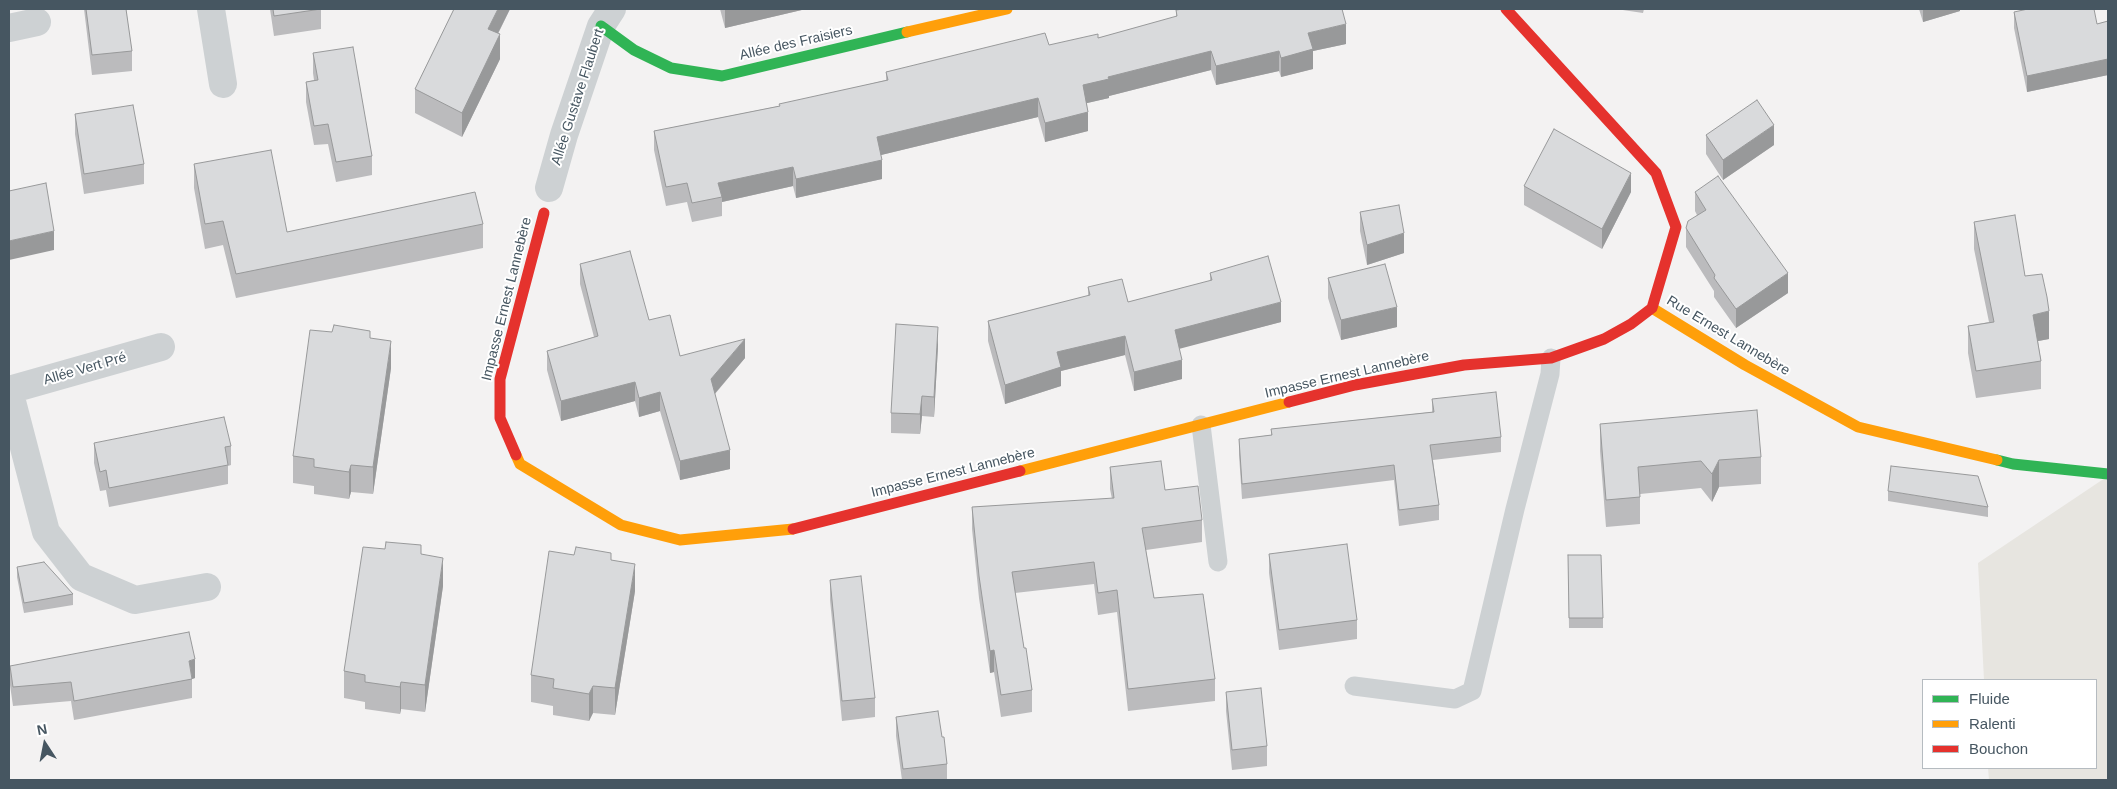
<!DOCTYPE html>
<meta charset="utf-8">
<style>
body{margin:0}
#map{position:relative;width:2117px;height:789px;overflow:hidden;background:#f3f2f2;font-family:Arial,sans-serif}
canvas{display:block}
.frame{position:absolute;inset:0;border:10px solid #465661;pointer-events:none}
.legend{position:absolute;left:1922px;top:679px;width:175px;height:90px;box-sizing:border-box;background:#fff;border:1px solid #b5bbc0;margin:0;padding:6px 9px;list-style:none;font-size:15px;color:#465661}
.legend li{display:flex;align-items:center;gap:10px;height:25px}
.legend b{width:25px;border:1px solid #b5bbc0}
.north{position:absolute;left:20px;top:719px;width:50px;height:50px;-webkit-text-stroke:4px #fff;paint-order:stroke;rotate:349deg;font-size:14px;font-weight:700;line-height:20px;text-align:center;color:#465661}
.north::after{content:'';display:block;margin:auto;width:18px;height:22px;background:#465661;clip-path:polygon(50% 0,100% 100%,50% 72%,0 100%)}
</style>
<div id="map">
<canvas width="2117" height="789"></canvas>
<div class="frame"></div>
<ul class="legend">
<li><b style="height:6px;background:#30b455"></b>Fluide</li>
<li><b style="height:6px;background:#ff9f0a"></b>Ralenti</li>
<li><b style="height:6px;background:#e5322d"></b>Bouchon</li>
</ul>
<div class="north">N</div>
</div>
<script>
const c = document.querySelector('canvas').getContext('2d');
c.lineJoin = 'round';
function fillPath(path, color) {
  c.fillStyle = color;
  c.fill(path, 'evenodd');
}
function toPath(rows) {
  const path = new Path2D();
  for (const r of rows) {
    path.moveTo(r[0], r[1]);
    for (let i = 2; i < r.length; i += 2) path.lineTo(r[i], r[i + 1]);
  }
  return path;
}
function strokePath(path, color, width, dash) {
  c.strokeStyle = color;
  c.lineWidth = width;
  c.lineCap = dash ? 'butt' : 'round';
  c.setLineDash(dash || []);
  c.stroke(path);
}
function drawText(font, color, halo, rows, align = 'center') {
  c.font = font + ' Arial,sans-serif';
  c.lineWidth = 4;
  c.setLineDash([]);
  c.textBaseline = 'middle';
  c.strokeStyle = halo;
  c.fillStyle = color;
  for (const [text, x, y, turn = 0] of rows) {
    c.save();
    c.translate(x, y);
    c.rotate((+turn || 0) * Math.PI / 180);
    c.textAlign = isNaN(turn) ? turn : align;
    if (halo) c.strokeText(text, 0, 0);
    c.fillText(text, 0, 0);
    c.restore();
  }
}
fillPath(toPath([
 [2108,476,2108,780,1989,780,1988,768,2096,768,2096,680,1984,680,1978,563]
]), '#e7e5e0');
strokePath(toPath([
 [1201,425,1218,562],
 [1354,686,1455,699,1472,691,1515,509,1550,374,1551,358]
]), '#cdd1d3', 19);
strokePath(toPath([
 [211,9,223,84],
 [9,28,37,22],
 [549,188,564,135,601,26,612,9],
 [9,390,46,532,81,577,135,600,207,587],
 [9,390,161,347]
]), '#cdd1d3', 28);
strokePath(toPath([
 [601,26,634,50,671,68,722,76,907,32],
 [1997,460,2013,464,2108,474]
]), '#30b455', 11);
strokePath(toPath([
 [907,32,1007,9],
 [1652,308,1745,365,1858,427,1997,460],
 [516,455,520,464,621,525,680,540,793,529],
 [1020,471,1289,402]
]), '#ff9f0a', 11);
strokePath(toPath([
 [1506,9,1656,173,1676,227,1652,308],
 [1289,402,1355,385,1464,365,1551,358,1604,339,1631,324,1652,308],
 [516,455,500,418,500,379,544,213],
 [793,529,1020,471]
]), '#e5322d', 11);
fillPath(toPath([
 [84,9,126,9,132,51,132,71,92,75],
 [270,9,321,9,321,29,274,36],
 [454,9,510,9,498,34,500,59,462,137,415,113,415,89],
 [720,9,806,9,725,28],
 [1616,9,1644,9,1643,13],
 [1919,9,1960,9,1960,11,1923,22],
 [1176,10,1346,44,1313,51,1313,69,1281,77,1279,71,1216,85,1211,70,1109,96,1109,98,1087,103,1088,131,1045,142,1038,117,881,155,882,179,796,198,793,186,722,202,722,216,692,222,687,202,666,206,654,150,654,131,779,106,886,80,886,72,1049,45,1098,38,1176,17],
 [2014,12,2097,24,2108,21,2108,75,2027,92,2014,28],
 [313,53,372,156,372,175,336,182,328,144,314,145,306,102,306,82,314,80,313,73],
 [75,114,144,164,144,184,84,194,75,134],
 [1706,135,1774,145,1723,180,1706,154],
 [194,164,287,232,483,224,483,248,236,298,223,245,205,249,194,188],
 [1524,186,1631,192,1602,249,1524,205],
 [1695,192,1788,293,1736,328,1714,297,1714,291,1686,247,1686,228,1697,215,1695,211],
 [1360,212,1404,253,1367,265,1360,231],
 [1974,222,2025,276,2049,339,2038,341,2041,361,2041,389,1976,398,1968,353,1968,326,1989,322,1974,249],
 [580,264,649,320,680,356,745,358,715,394,730,469,680,480,660,411,639,417,635,401,561,421,547,370,547,351,594,337,580,284],
 [1210,273,1281,322,1179,348,1182,379,1134,391,1125,355,1061,371,1061,386,1005,404,988,341,988,321,1088,296,1088,287,1128,302,1210,281],
 [1328,278,1397,327,1341,340,1328,298],
 [370,338,391,368,373,494,351,492,349,499,314,494,314,486,293,483,293,456],
 [938,346,934,417,922,416,920,434,891,433,891,413],
 [1432,399,1501,437,1501,452,1433,460,1439,505,1439,520,1399,526,1394,480,1242,499,1239,455,1239,439,1271,435,1271,429,1432,412],
 [1600,424,1761,457,1761,484,1719,487,1712,502,1701,488,1640,494,1640,524,1606,527,1600,451],
 [94,443,231,446,231,465,228,466,228,484,109,507,106,490,100,491,94,463],
 [1110,467,1165,490,1202,520,1202,542,1146,550,1154,598,1215,679,1215,701,1128,711,1117,612,1098,615,1094,584,1015,593,1024,648,1032,690,1032,712,1001,717,994,672,990,673,979,598,972,529,972,507,1112,499,1110,489],
 [1888,491,1988,507,1988,517,1888,501],
 [421,554,443,586,425,712,401,709,400,714,365,709,365,702,344,698,344,671],
 [1269,554,1357,620,1357,639,1279,650,1269,573],
 [1568,555,1603,618,1603,628,1569,628],
 [611,560,635,591,615,715,593,713,589,721,553,715,553,706,531,702,531,675],
 [17,567,73,594,73,605,24,613,17,577],
 [830,580,875,698,875,717,842,721,830,600],
 [10,666,195,678,192,679,192,698,74,720,71,701,13,706,10,685],
 [1226,692,1267,746,1267,766,1232,770,1226,711],
 [896,717,942,737,947,764,947,780,902,780,896,736]
]), '#bbbbbd');
fillPath(toPath([
 [498,9,510,9,488,53,488,29],
 [725,9,806,9,725,28],
 [1923,9,1960,9,1960,11,1923,22],
 [1346,24,1346,44,1313,51,1313,69,1281,77,1281,58,1308,33],
 [500,34,500,59,462,137,462,113],
 [1211,51,1211,70,1109,96,1109,98,1083,104,1083,85,1108,77],
 [1279,51,1279,71,1216,85,1216,66],
 [2108,59,2108,75,2027,92,2027,76],
 [1038,98,1038,117,877,156,877,137],
 [1088,112,1088,131,1045,142,1045,123],
 [1774,125,1774,145,1723,180,1723,160],
 [882,160,882,179,796,198,796,179],
 [793,167,793,186,722,202,722,197,718,183],
 [1631,173,1631,192,1602,249,1602,229],
 [54,231,54,250,9,260,9,241],
 [1404,233,1404,253,1367,265,1367,245],
 [1788,273,1788,293,1736,328,1736,309],
 [1281,302,1281,322,1175,350,1175,330],
 [1397,307,1397,327,1341,340,1341,320],
 [2049,311,2049,339,2033,342,2033,315],
 [938,327,938,346,934,417,934,397],
 [1125,336,1125,355,1061,371,1061,386,1005,404,1005,385,1057,352],
 [745,339,745,358,711,398,711,379],
 [391,341,391,368,373,494,373,467],
 [1182,360,1182,379,1134,391,1134,372],
 [635,382,635,401,561,421,561,401],
 [660,392,660,411,639,417,639,398],
 [922,396,922,416,920,434,920,414],
 [730,450,730,469,680,480,680,461],
 [1719,460,1719,487,1712,502,1712,474],
 [351,465,351,492,349,499,349,472],
 [443,558,443,586,425,712,425,685],
 [635,564,635,591,615,715,615,688],
 [994,650,994,672,990,673,990,651],
 [195,659,195,678,192,679,189,661],
 [401,682,401,709,400,714,400,687],
 [593,686,593,713,589,721,589,694]
]), '#98999a');
const building = toPath([
 [86,9,126,9,132,51,92,55,86,9],
 [273,9,321,9,274,16,273,9],
 [454,9,498,9,488,29,500,34,462,113,415,89,454,9],
 [1183,9,1342,9,1346,24,1308,33,1313,49,1281,58,1279,51,1216,66,1211,51,1108,77,1109,79,1083,85,1088,112,1045,123,1038,98,877,137,882,160,796,179,793,167,718,183,722,197,692,203,687,183,666,187,654,131,780,106,779,104,888,80,886,72,1045,33,1049,45,1098,34,1098,38,1177,16,1176,10,1183,9],
 [2028,9,2094,9,2097,24,2108,21,2108,59,2027,76,2014,12,2028,9],
 [353,47,372,156,336,162,328,124,314,126,306,82,318,80,313,53,353,47],
 [1757,100,1774,125,1723,160,1706,135,1757,100],
 [133,105,144,164,84,174,75,114,133,105],
 [1554,129,1631,173,1602,229,1524,186,1554,129],
 [271,150,287,232,475,192,483,224,236,274,223,221,205,224,194,164,271,150],
 [1718,176,1788,273,1736,309,1714,278,1715,275,1686,228,1688,221,1706,210,1695,192,1718,176],
 [46,183,54,231,9,241,9,191,46,183],
 [1399,205,1404,233,1367,245,1360,212,1399,205],
 [2015,215,2025,276,2042,274,2047,297,2049,311,2033,315,2041,361,1976,371,1968,326,1994,322,1974,222,2015,215],
 [630,251,649,320,670,315,680,356,745,339,711,379,730,450,680,461,660,392,639,398,635,382,561,401,547,351,598,336,580,264,630,251],
 [1268,256,1281,302,1175,330,1182,360,1134,372,1125,336,1057,352,1061,367,1005,385,988,321,1090,295,1088,287,1122,279,1128,302,1212,280,1210,273,1268,256],
 [1385,264,1397,307,1341,320,1328,278,1385,264],
 [896,324,938,327,934,397,922,396,920,414,891,413,896,324],
 [334,325,370,331,370,338,391,341,373,467,351,465,349,472,314,467,314,459,293,456,310,330,332,332,334,325],
 [1496,392,1501,437,1430,445,1439,505,1399,510,1394,465,1242,484,1239,439,1272,435,1271,429,1434,412,1432,399,1496,392],
 [1757,410,1761,457,1719,460,1712,474,1701,461,1638,467,1640,497,1606,500,1600,424,1757,410],
 [224,417,231,446,225,447,228,465,109,488,106,470,100,472,94,443,224,417],
 [1161,461,1165,490,1198,486,1202,520,1142,528,1154,598,1203,594,1215,679,1128,689,1117,590,1098,593,1094,562,1012,572,1024,648,1026,648,1032,690,1001,695,994,650,990,651,979,576,972,507,1114,498,1110,467,1161,461],
 [1891,466,1978,476,1988,507,1888,491,1891,466],
 [386,542,421,545,421,554,443,558,425,685,401,682,400,687,365,682,365,675,344,671,363,547,385,549,386,542],
 [1347,544,1357,620,1279,630,1269,554,1347,544],
 [576,547,611,553,611,560,635,564,615,688,593,686,589,694,553,688,554,679,531,675,549,551,574,555,576,547],
 [1568,555,1601,555,1603,618,1569,618,1568,555],
 [44,562,73,594,24,603,17,567,44,562],
 [861,576,875,698,842,701,830,580,861,576],
 [189,632,195,659,189,661,192,679,74,701,71,682,13,687,10,666,189,632],
 [1261,688,1267,746,1232,750,1226,692,1261,688],
 [938,711,942,737,944,737,947,764,903,769,896,717,938,711]
]);
fillPath(building, '#d9dadc');
strokePath(building, '#98999a', 1);
drawText('14px', '#465661', '#fff', [
 ["Allée des Fraisiers",796,43,-13],
 ["Allée Gustave Flaubert",578,97,-72],
 ["Impasse Ernest Lannebère",507,299,-76],
 ["Rue Ernest Lannebère",1728,336,31],
 ["Allée Vert Pré",85,369,-16],
 ["Impasse Ernest Lannebère",1347,375,-13],
 ["Impasse Ernest Lannebère",953,473,-14]
]);
</script>
